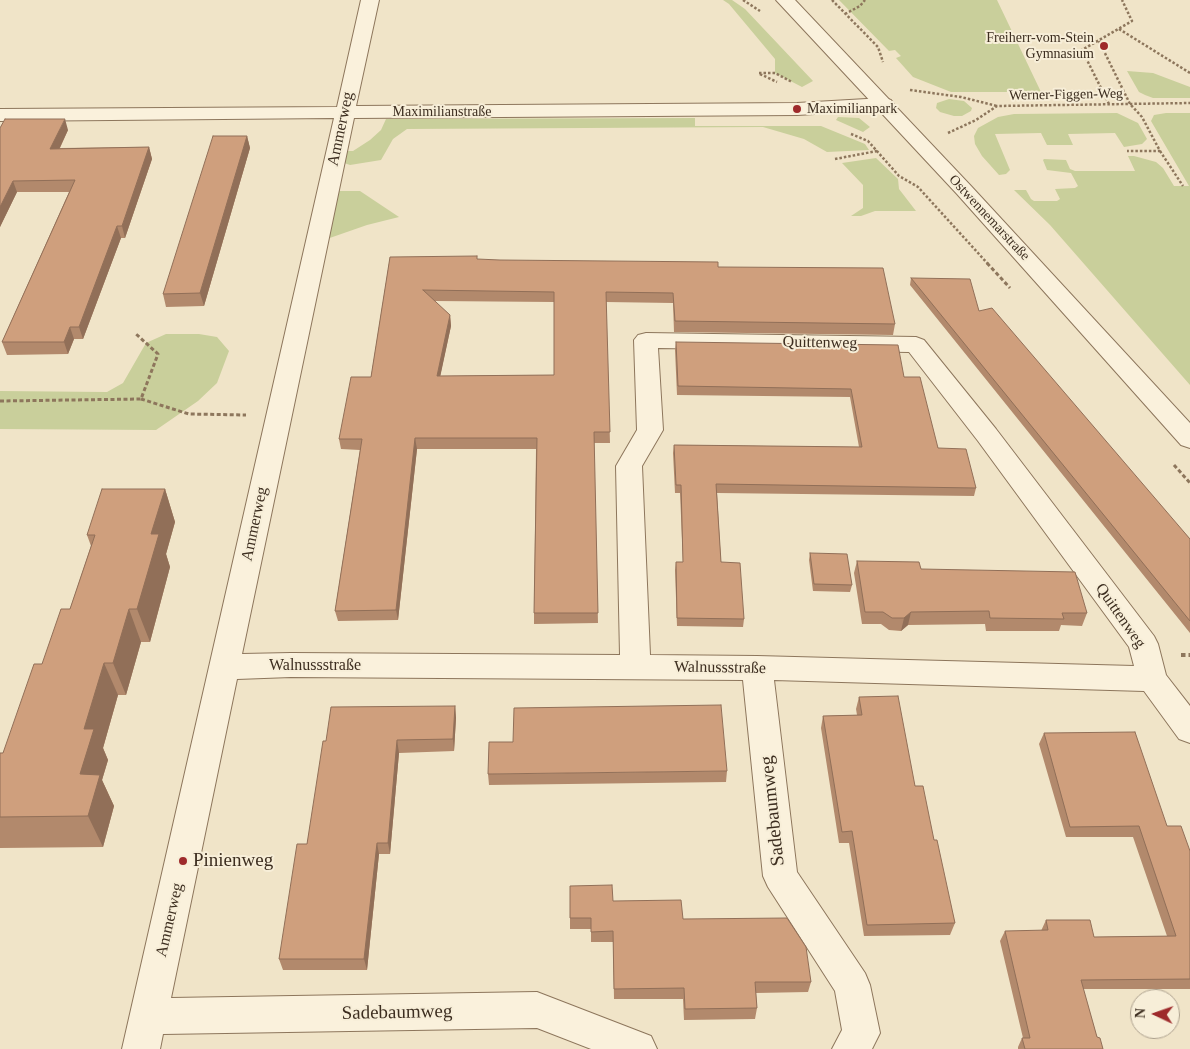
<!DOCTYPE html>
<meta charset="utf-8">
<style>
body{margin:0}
#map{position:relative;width:1190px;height:1049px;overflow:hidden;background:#f0e4c8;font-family:"Times New Roman",serif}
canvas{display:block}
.north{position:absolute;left:1130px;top:989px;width:50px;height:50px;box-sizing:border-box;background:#f7eed8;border:1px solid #ada18e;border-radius:50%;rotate:273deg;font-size:14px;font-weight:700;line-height:20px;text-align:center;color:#3d2e20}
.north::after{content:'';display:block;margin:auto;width:18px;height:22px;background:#9e2a2b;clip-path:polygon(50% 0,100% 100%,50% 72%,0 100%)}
</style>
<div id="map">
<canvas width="1190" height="1049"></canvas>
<div class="north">N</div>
</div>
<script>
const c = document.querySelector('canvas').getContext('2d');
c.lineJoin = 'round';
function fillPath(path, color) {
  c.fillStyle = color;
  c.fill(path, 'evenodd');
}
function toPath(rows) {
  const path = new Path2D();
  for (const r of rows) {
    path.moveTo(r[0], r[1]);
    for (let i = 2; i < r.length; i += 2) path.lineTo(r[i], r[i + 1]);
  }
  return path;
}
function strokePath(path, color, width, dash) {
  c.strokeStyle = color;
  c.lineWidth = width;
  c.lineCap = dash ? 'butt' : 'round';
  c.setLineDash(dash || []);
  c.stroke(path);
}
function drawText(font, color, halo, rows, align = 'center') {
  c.font = font + ' "Times New Roman",serif';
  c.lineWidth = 4;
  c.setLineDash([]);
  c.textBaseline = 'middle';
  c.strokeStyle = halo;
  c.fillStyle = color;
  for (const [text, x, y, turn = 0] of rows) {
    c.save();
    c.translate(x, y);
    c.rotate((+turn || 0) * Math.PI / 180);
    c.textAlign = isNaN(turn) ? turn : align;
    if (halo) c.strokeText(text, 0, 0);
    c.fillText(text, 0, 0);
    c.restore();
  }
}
fillPath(toPath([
 [723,0,732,0,745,9,813,81,802,87,775,73,775,59,729,4],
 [839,0,997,0,1041,92,951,92,913,77,896,58,901,56,895,50,889,51],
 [1127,71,1153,73,1190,87,1190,98,1153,98,1145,95,1139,92],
 [949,99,964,101,972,108,971,111,962,116,954,116,940,112,936,108,937,103],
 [1117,113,1138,123,1147,139,1142,144,1124,147,1115,133,1068,134,1073,145,1047,145,1041,133,995,134,1010,170,1006,174,999,175,982,156,975,144,974,136,978,128,998,117,1014,114],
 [1166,113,1190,113,1190,385,1050,225,1014,190,1026,190,1031,199,1034,201,1057,201,1060,199,1055,189,1075,188,1078,186,1071,173,1047,170,1043,160,1044,159,1066,160,1070,169,1075,171,1135,171,1128,156,1134,156,1156,162,1163,168,1174,186,1189,186,1151,121,1154,115],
 [838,117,859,118,870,127,863,132,836,120],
 [695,118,695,126,821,126,865,144,869,150,827,152,804,139,763,127,407,129,393,139,381,160,350,165,341,162,341,151,353,151,370,140,381,130,386,119],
 [876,158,898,179,899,189,916,211,875,211,861,216,851,216,863,208,863,185,842,163],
 [327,191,360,191,399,217,367,225,324,240],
 [166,334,199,334,217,337,229,351,217,383,198,401,156,430,0,429,0,391,107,392,123,383,146,343]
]), '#c9cf9b');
const minor = toPath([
 [361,0,379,0,356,106,797,103,884,98,891,100,894,104,891,108,884,110,797,115,354,118,242,654,291,653,620,655,616,466,637,430,634,340,638,335,646,333,916,337,924,340,996,429,1154,636,1158,644,1166,675,1190,706,1190,743,1179,739,1144,691,774,680,797,872,865,973,870,985,880,1033,872,1049,832,1049,842,1030,835,991,768,887,763,876,743,680,291,677,237,679,171,998,537,992,651,1036,657,1049,591,1049,537,1028,163,1034,160,1049,122,1049,334,118,0,121,0,109,337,107,361,0],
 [658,348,909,352,978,441,1129,647,1134,666,757,656,650,655,642,466,663,430,658,348]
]);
const tertiary = toPath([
 [776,0,795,0,971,186,1190,423,1190,448,1181,445,957,194,776,0]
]);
strokePath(minor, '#8d765c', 2);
strokePath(tertiary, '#8d765c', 2);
strokePath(toPath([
 [743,0,760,11],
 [832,0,878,47,883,62],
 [845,14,860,6,865,0],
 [1119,29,1190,73],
 [1099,41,1130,104,1142,117,1160,151,1127,151],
 [759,73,775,73,792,82],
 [760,74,777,82],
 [910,90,961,97,997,106],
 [1109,104,1082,50,1132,21,1122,0],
 [948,133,976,120,997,106,1190,103],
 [851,134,868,141,899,176,918,187,988,264],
 [1160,151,1183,186],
 [835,159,877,151]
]), '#8d765c', 2.5, [2.5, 2]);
strokePath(toPath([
 [987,263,1010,288],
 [141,399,189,414,246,415],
 [0,401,141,399,158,354,136,334],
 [1174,465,1190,483]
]), '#8d765c', 3, [4, 2.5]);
strokePath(toPath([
 [1181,655,1190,655]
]), '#8d765c', 4, [4.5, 3]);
fillPath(minor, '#faf1dc');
fillPath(tertiary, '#faf1dc');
fillPath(toPath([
 [0,128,68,130,60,148,149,147,152,159,125,238,121,238,83,339,74,339,68,354,7,355,2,342,69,192,17,192,0,227],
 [247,136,250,148,204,306,166,307,163,294],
 [390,257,718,267,895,324,893,335,674,332,673,303,606,302,610,443,594,443,598,623,534,624,534,613,536,449,417,449,398,620,338,621,335,611,360,450,341,449,339,439,371,377],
 [434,301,554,302,554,375,440,376,451,326,450,315],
 [911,278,979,311,1190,539,1190,633,910,285],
 [676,342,904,377,938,448,976,488,974,496,717,493,721,562,744,619,743,627,677,626,675,570,676,562,683,562,680,493,675,493,673,453,674,445,859,447,850,397,677,395,675,350],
 [165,489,175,522,166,554,170,567,150,642,141,642,126,695,118,695,103,748,108,760,102,780,114,806,103,847,0,848,0,753,3,753,42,664,70,609,91,546,87,535],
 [810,553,852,585,850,592,813,591,809,560],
 [857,561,921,569,1087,613,1082,626,1061,625,1059,631,986,631,985,624,908,625,901,631,889,630,881,624,862,624,854,573],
 [859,697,915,786,934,840,955,923,950,935,864,936,849,843,839,843,821,728,823,716,857,715,856,709],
 [455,706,456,718,454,751,399,753,390,854,379,854,367,970,283,970,279,959,307,844,326,741],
 [1044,733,1167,826,1190,851,1190,989,1083,989,1097,1037,1103,1049,1018,1049,1018,1047,1022,1038,1023,1038,1000,941,1005,931,1041,931,1046,920,1094,937,1167,936,1133,837,1066,837,1039,744],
 [727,771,726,782,489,785,488,774],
 [570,886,613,901,683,919,811,982,808,992,756,993,757,1008,755,1019,684,1020,683,999,614,999,613,942,591,942,591,929,570,929]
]), '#b2896c');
fillPath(toPath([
 [65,119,68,130,54,160,50,149],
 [247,136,250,148,204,306,200,293],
 [149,147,152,159,125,238,122,226],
 [13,181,17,192,0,227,0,207],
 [117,226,121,238,83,339,79,327],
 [450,315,451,326,438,387,437,376],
 [70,327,74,339,68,354,64,342],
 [415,438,417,449,398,620,396,610],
 [165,489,175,522,166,554,170,567,150,642,137,609,151,534],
 [129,609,141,642,126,695,113,663],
 [911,612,908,625,901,631,904,618],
 [104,663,118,695,103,748,108,760,102,780,114,806,103,847,88,816,80,774,84,729],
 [455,706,456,718,454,751,453,739],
 [397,740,399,753,390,854,388,843],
 [377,843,379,854,367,970,364,959]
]), '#916f58');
const building = toPath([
 [5,119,65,119,50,149,149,147,122,226,117,226,79,327,70,327,64,342,2,342,75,180,13,181,0,207,0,128,5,119],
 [213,136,247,136,200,293,163,294,213,136],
 [477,256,477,259,500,260,718,262,718,267,883,268,895,324,675,321,673,293,606,292,610,432,594,432,598,613,534,613,537,438,415,438,396,610,335,611,362,439,339,439,351,377,371,377,390,257,477,256],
 [423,290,554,292,554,375,437,376,450,315,423,290],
 [911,278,970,279,979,311,992,308,1190,539,1190,621,911,278],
 [676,342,898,345,904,377,920,377,938,448,966,449,976,488,716,484,721,562,740,563,744,619,677,618,676,562,683,562,681,485,676,485,674,445,862,447,851,389,678,386,676,342],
 [102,489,165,489,151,534,159,534,137,609,129,609,113,663,104,663,84,729,94,729,80,774,100,775,88,816,0,817,0,753,3,753,34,664,42,664,61,609,70,609,95,535,87,535,102,489],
 [810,553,847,554,852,585,814,584,810,553],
 [857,561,919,562,921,569,1075,572,1087,613,1062,613,1064,619,990,618,989,611,911,612,904,618,892,618,883,612,865,612,857,561],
 [898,696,915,786,923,786,934,840,937,840,955,923,867,925,852,831,842,832,823,716,862,715,859,697,898,696],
 [721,705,727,771,488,774,489,742,513,742,514,708,721,705],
 [455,706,453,739,397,740,388,843,377,843,364,959,279,959,297,844,307,844,323,741,326,741,331,707,455,706],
 [1135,732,1167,826,1181,826,1190,851,1190,979,1081,980,1097,1037,1100,1038,1103,1049,1025,1049,1022,1038,1030,1038,1005,931,1048,930,1046,920,1090,920,1094,937,1176,936,1139,826,1070,827,1044,733,1135,732],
 [612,885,613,901,681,900,683,919,787,918,806,947,811,982,755,982,757,1008,685,1009,684,988,614,989,613,931,591,932,591,918,570,918,570,886,612,885]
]);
fillPath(building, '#cf9f7d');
strokePath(building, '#916f58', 1);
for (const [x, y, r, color] of [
 [1104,46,5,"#9e2a2b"],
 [797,109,5,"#9e2a2b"],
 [183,861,5,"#9e2a2b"]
]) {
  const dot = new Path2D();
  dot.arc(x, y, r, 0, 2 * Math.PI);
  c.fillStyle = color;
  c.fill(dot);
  strokePath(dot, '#f7eed8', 2);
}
drawText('14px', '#3d2e20', '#f7eed8', [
 ["Freiherr-vom-Stein",1094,38],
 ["Gymnasium",1094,54],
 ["Maximilianpark",807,109,"left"]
], 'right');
drawText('14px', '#3d2e20', '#f7eed8', [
 ["Werner-Figgen-Weg",1066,95,-1],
 ["Maximilianstraße",442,112],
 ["Ostwennemarstraße",989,218,47]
]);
drawText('16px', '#3d2e20', '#f7eed8', [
 ["Ammerweg",341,129,-78],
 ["Quittenweg",820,343,1],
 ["Ammerweg",255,524,-78],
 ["Quittenweg",1120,616,55],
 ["Walnussstraße",315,666],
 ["Walnussstraße",720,668,1],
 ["Ammerweg",170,920,-77]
]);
drawText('19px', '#3d2e20', '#f7eed8', [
 ["Sadebaumweg",773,811,-96],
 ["Sadebaumweg",397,1013,-1]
]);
drawText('19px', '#3d2e20', '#f7eed8', [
 ["Pinienweg",193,861]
], 'left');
</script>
